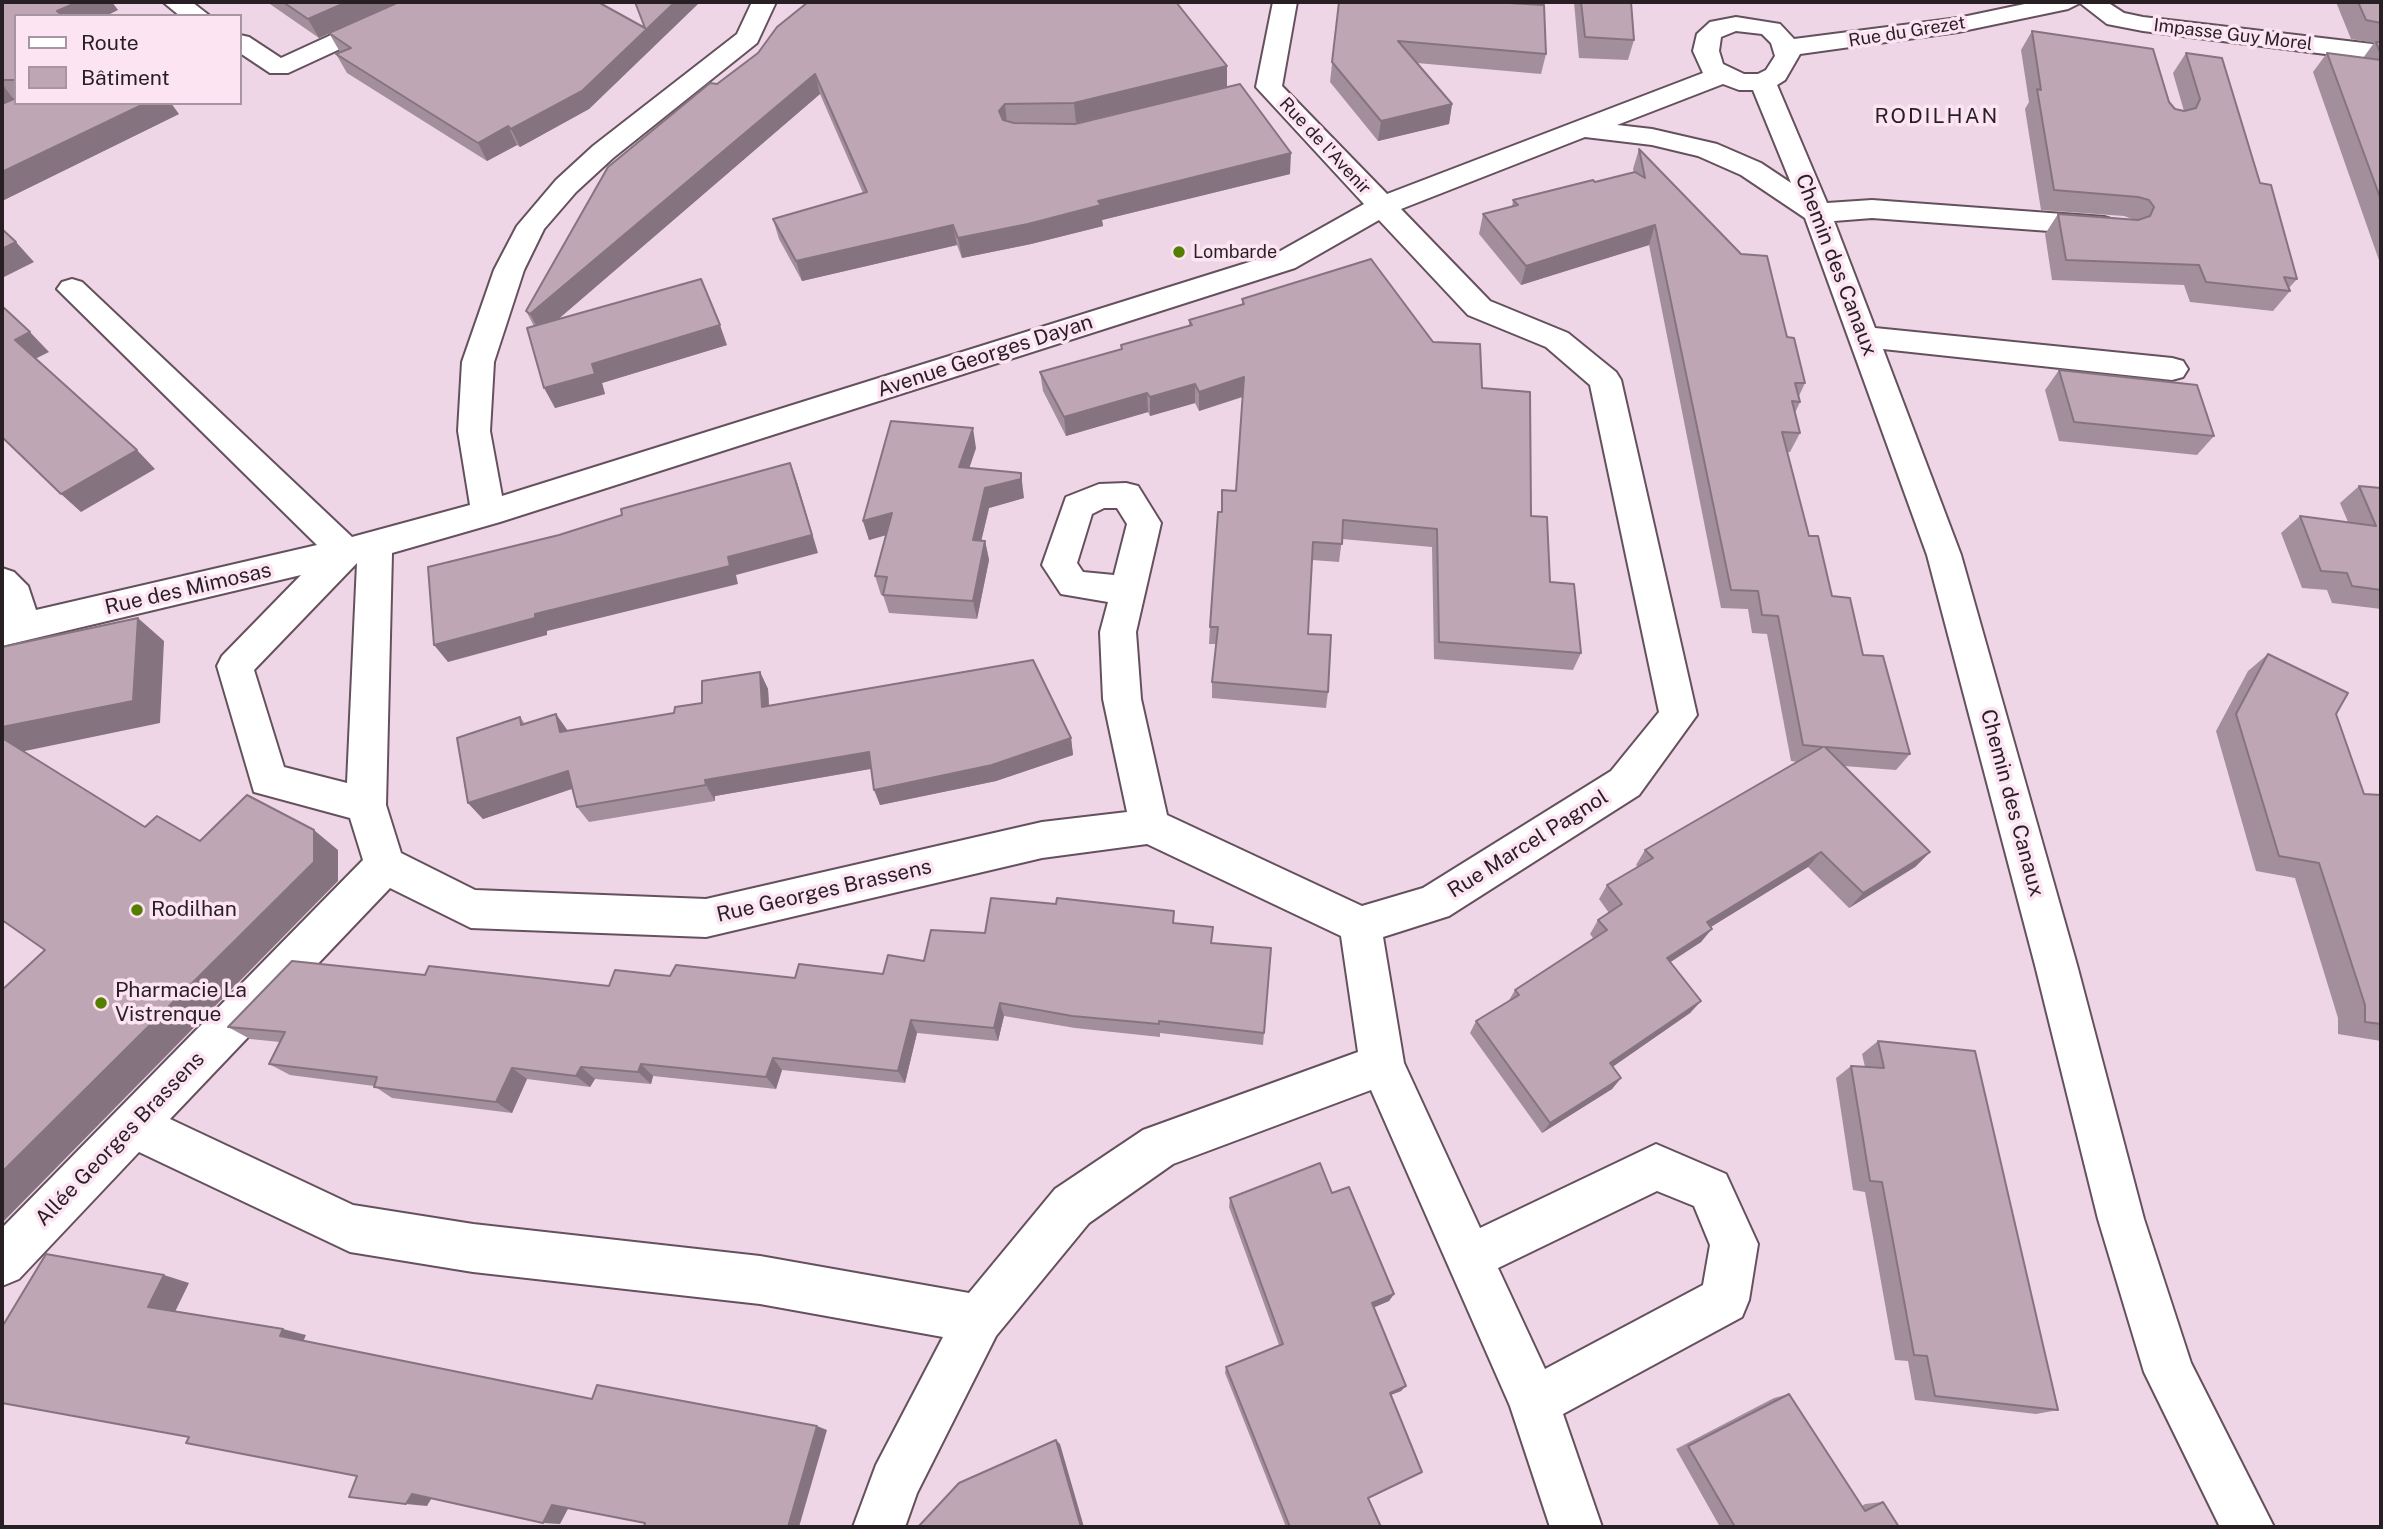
<!DOCTYPE html>
<meta charset="utf-8">
<style>
body{margin:0}
#map{position:relative;width:2383px;height:1529px;overflow:hidden;background:#efd6e6;font-family:"Public Sans",sans-serif}
canvas{display:block}
.frame{position:absolute;inset:0;border:4px solid #281f25;pointer-events:none}
.legend{position:absolute;left:14px;top:14px;width:228px;height:91px;box-sizing:border-box;background:#fce4f3;border:2px solid #a795a1;margin:0;padding:9px 12px;list-style:none;font-size:21px;color:#281f25}
.legend li{display:flex;align-items:center;gap:14px;height:35px}
.legend b{width:35px;border:2px solid #a795a1}
</style>
<div id="map">
<canvas width="2383" height="1529"></canvas>
<div class="frame"></div>
<ul class="legend">
<li><b style="height:9px;background:#fff"></b>Route</li>
<li><b style="height:19px;background:#bea6b5"></b>Bâtiment</li>
</ul>
</div>
<script>
const c = document.querySelector('canvas').getContext('2d');
c.lineJoin = 'round';
function toPath(rows) {
  const path = new Path2D();
  for (const r of rows) {
    path.moveTo(r[0], r[1]);
    for (let i = 2; i < r.length; i += 2) path.lineTo(r[i], r[i + 1]);
  }
  return path;
}
function strokePath(path, color, width, dash) {
  c.strokeStyle = color;
  c.lineWidth = width;
  c.lineCap = dash ? 'butt' : 'round';
  c.setLineDash(dash || []);
  c.stroke(path);
}
function fillPath(path, color) {
  c.fillStyle = color;
  c.fill(path, 'evenodd');
}
function drawText(font, color, halo, rows, align = 'center') {
  c.font = font + ' "Public Sans",sans-serif';
  c.lineWidth = 7;
  c.setLineDash([]);
  c.textBaseline = 'middle';
  c.strokeStyle = halo;
  c.fillStyle = color;
  for (const [text, x, y, turn = 0] of rows) {
    c.save();
    c.translate(x, y);
    c.rotate((+turn || 0) * Math.PI / 180);
    c.textAlign = isNaN(turn) ? turn : align;
    if (halo) c.strokeText(text, 0, 0);
    c.fillText(text, 0, 0);
    c.restore();
  }
}
const minor = toPath([
 [163,2,192,2,210,16,180,16,163,2],
 [403,2,434,2,431,7,288,73,270,73,240,53,240,35,249,37,281,58,403,2],
 [752,2,776,2,757,43,613,158,576,192,544,229,524,270,494,362,490,431,502,496,1275,254,1364,204,1256,87,1273,2,1297,2,1282,86,1387,194,1703,73,1693,51,1697,34,1710,22,1736,17,1780,24,1794,39,1958,18,2034,2,2107,2,2124,13,2143,17,2381,45,2381,61,2143,31,2107,24,2080,3,2068,9,1958,32,1800,54,1785,80,1777,85,1827,203,1872,200,2104,217,2114,220,2118,226,2114,232,2104,235,1872,218,1834,221,1875,328,2172,358,2183,361,2188,369,2183,377,2172,380,1883,349,1961,555,2077,965,2144,1219,2191,1363,2274,1527,2220,1527,2144,1372,2098,1219,2035,965,1927,555,1805,218,1741,175,1698,156,1652,145,1585,137,1401,209,1490,301,1568,333,1616,372,1621,380,1697,715,1639,795,1449,916,1383,937,1404,1063,1480,1228,1656,1144,1726,1174,1758,1244,1749,1300,1742,1317,1563,1414,1602,1527,1550,1527,1510,1406,1371,1090,1173,1164,1089,1223,996,1336,917,1493,905,1527,853,1527,876,1465,943,1337,760,1304,473,1272,350,1252,139,1152,19,1279,2,1286,2,1228,363,860,350,818,254,792,217,666,222,656,301,575,2,646,2,568,14,572,28,586,36,610,317,545,57,289,62,282,72,279,82,282,352,537,470,505,458,431,462,362,494,270,517,226,556,180,593,146,737,34,752,2],
 [1736,31,1762,34,1771,43,1775,56,1766,70,1758,74,1744,74,1723,64,1719,51,1721,37,1736,31],
 [1723,84,1739,90,1753,90,1791,183,1761,163,1717,144,1652,129,1617,125,1723,84],
 [1379,220,1468,315,1546,347,1590,385,1659,712,1611,771,1423,888,1362,906,1167,815,1141,699,1136,632,1161,523,1138,486,1126,483,1099,484,1066,497,1042,565,1061,594,1108,602,1100,632,1103,699,1127,812,1042,822,706,899,475,890,401,853,386,805,392,553,500,522,1295,268,1379,220],
 [1104,508,1117,508,1127,524,1114,575,1083,572,1077,563,1092,514,1104,508],
 [357,563,347,783,284,767,254,670,357,563],
 [1147,844,1341,936,1358,1052,1143,1130,1055,1189,969,1293,760,1256,473,1224,353,1205,170,1119,390,888,471,928,706,937,1042,858,1147,844],
 [1657,1191,1694,1206,1710,1245,1703,1285,1545,1369,1498,1268,1657,1191]
]);
strokePath(minor, '#65515e', 4);
fillPath(minor, '#fff');
fillPath(toPath([
 [2,2,118,10,16,16,16,103,179,114,2,201],
 [267,2,397,2,319,38],
 [700,2,589,109,520,147,517,145,487,161,347,73,336,54,340,52,329,33,645,28],
 [1339,2,1546,54,1541,74,1417,63,1452,104,1449,124,1378,141,1330,82],
 [1574,2,1631,2,1634,40,1628,60,1579,58],
 [2336,2,2381,2,2381,266,2313,72,2327,53,2363,58,2374,43,2351,39],
 [2032,31,2169,102,2175,109,2184,111,2173,73,2186,53,2260,183,2297,279,2289,288,2290,291,2273,311,2190,302,2184,285,2052,280,2045,234,2058,214,2135,220,2124,216,2041,210,2025,109,2029,102,2021,50],
 [758,53,1227,87,1076,123,1047,124,1290,174,1102,220,1103,226,1031,244,962,258,957,245,802,281,779,239,773,219,863,193,820,94,557,320,727,345,602,383,605,394,555,408,534,326,526,311,717,84],
 [1639,149,1787,337,1805,383,1799,396,1800,402,1795,413,1800,433,1790,452,1787,452,1809,536,1832,596,1863,655,1910,754,1896,770,1844,766,1930,852,1915,867,1849,908,1808,867,1711,927,1701,942,1670,962,1701,1001,1690,1013,1613,1066,1621,1078,1612,1089,1542,1133,1470,1033,1476,1021,1508,1002,1515,990,1593,938,1590,934,1598,920,1609,913,1599,899,1607,885,1638,867,1636,865,1645,850,1797,762,1791,761,1767,634,1752,633,1748,609,1721,608,1649,245,1521,285,1479,234,1483,214,1512,207,1513,200,1634,173,1633,169],
 [1242,299,1433,342,1482,388,1531,516,1550,582,1581,653,1573,670,1434,659,1432,547,1342,539,1339,562,1312,560,1308,634,1328,692,1326,708,1212,698,1212,682,1216,644,1209,644,1210,627,1222,512,1236,491,1243,397,1199,411,1195,403,1150,416,1148,412,1066,436,1043,391,1040,372,1121,350,1121,345,1189,326,1189,320,1242,304],
 [2059,370,2214,436,2197,455,2059,441,2045,390],
 [976,448,969,468,1024,498,989,508,981,541,985,541,989,560,977,619,889,613,883,595,881,595,875,576,886,535,869,540,863,521],
 [2359,486,2381,488,2381,609,2332,603,2327,590,2302,588,2281,533,2300,516,2348,522,2340,503],
 [2268,654,2336,714,2364,794,2381,795,2381,1041,2338,1034,2338,1018,2295,878,2256,871,2216,731,2248,671],
 [760,672,768,689,769,706,1071,738,1073,755,996,781,880,805,871,769,715,796,715,801,589,822,577,807,572,789,483,819,468,803,520,717,525,724,568,731,674,713,702,703],
 [1174,923,1212,943,1264,1033,1263,1045,1160,1033,1160,1037,1075,1028,1004,1016,998,1041,917,1033,905,1083,782,1070,776,1089,653,1076,651,1084,595,1079,590,1087,527,1079,512,1113,392,1098,374,1086,290,1075,269,1064,280,1042,250,1039,228,1027,425,975,609,986,670,976,795,978,883,974,924,961,985,933],
 [1878,1041,2058,1410,2036,1414,1915,1400,1908,1361,1895,1360,1865,1192,1853,1190,1836,1078,1851,1066,1865,1067,1862,1054],
 [1332,1193,1394,1294,1389,1301,1374,1307,1401,1391,1391,1395,1368,1498,1381,1527,1286,1527,1225,1373,1226,1367,1279,1345,1229,1207,1230,1198],
 [1789,1394,1862,1506,1865,1504,1883,1502,1899,1527,1720,1527,1676,1449,1774,1398]
]), '#a38f9c');
fillPath(toPath([
 [78,2,112,2,118,10,106,16,60,16,57,11],
 [347,2,397,2,319,38,308,19],
 [675,2,700,2,589,109,520,147,511,129,582,91],
 [1227,66,1227,87,1076,123,1074,103],
 [815,74,820,94,541,334,530,314],
 [2,84,15,101,2,109],
 [146,103,171,103,179,114,2,201,2,172],
 [1005,104,1007,124,1002,132,999,111],
 [1452,104,1449,124,1378,141,1381,121],
 [508,126,517,145,487,161,478,143],
 [1291,153,1290,174,1102,220,1103,226,1031,244,962,258,958,238,1098,201],
 [953,225,957,245,802,281,796,261],
 [1655,225,1649,245,1521,285,1526,266],
 [16,242,34,262,2,278,2,249],
 [720,325,727,345,602,383,605,394,555,408,544,388,592,364],
 [30,332,49,352,33,360,15,340],
 [1244,377,1244,396,1199,411,1199,392],
 [1195,384,1195,403,1150,416,1150,397],
 [1147,393,1148,412,1066,436,1064,417],
 [973,428,976,448,963,487,959,467],
 [137,450,155,469,81,512,61,494],
 [790,463,797,482,818,553,736,575,738,584,547,631,547,635,448,662,434,645,535,614,728,557],
 [1021,473,1024,498,989,508,977,559,973,540,985,488],
 [892,513,897,532,869,540,863,521],
 [985,541,989,560,977,619,973,601],
 [138,618,164,641,160,723,20,752,2,739,2,727],
 [760,672,768,689,770,724,762,707],
 [556,714,568,731,560,732],
 [1071,738,1073,755,996,781,880,805,874,790],
 [869,752,875,768,715,796,715,801,706,785,705,780],
 [568,771,580,786,483,819,468,803],
 [314,830,338,850,338,881,2,1223,2,1172],
 [1821,852,1808,867,1696,936,1707,922],
 [1930,852,1915,867,1849,908,1863,893],
 [1712,929,1701,942,1657,971,1667,958],
 [1701,1001,1690,1013,1601,1075,1610,1063],
 [1000,1003,1004,1016,998,1041,994,1028],
 [911,1020,917,1033,905,1083,898,1071],
 [773,1058,782,1070,776,1089,766,1077],
 [641,1064,653,1076,651,1084,638,1072],
 [581,1067,595,1079,590,1087,576,1076],
 [512,1068,527,1079,512,1113,496,1102],
 [1621,1078,1612,1089,1542,1133,1550,1123],
 [164,1275,189,1283,174,1314,148,1307],
 [1394,1294,1389,1301,1368,1310,1372,1303],
 [283,1329,306,1335,303,1342,280,1336],
 [1406,1386,1401,1391,1385,1397,1390,1393],
 [817,1426,827,1430,799,1527,788,1527],
 [1056,1440,1060,1444,1084,1527,1081,1527],
 [412,1494,433,1496,427,1506,406,1504],
 [552,1505,569,1507,560,1524,543,1523]
]), '#85747f');
const building = toPath([
 [2,2,78,2,57,11,63,16,16,16,16,80,2,80,2,2],
 [283,2,347,2,308,19,283,2],
 [399,2,598,2,645,28,635,2,675,2,582,91,511,129,508,126,478,143,336,54,351,48,329,33,399,2],
 [808,2,1176,2,1227,66,1074,103,1005,104,999,111,1003,120,1014,123,1075,124,1240,84,1291,153,1098,201,1101,205,1028,224,958,238,953,225,796,261,773,219,867,192,815,74,530,314,526,311,608,167,710,83,717,84,758,53,777,27,808,2],
 [1339,2,1492,2,1544,5,1546,54,1398,41,1452,104,1381,121,1332,62,1339,2],
 [1581,2,1631,2,1634,40,1585,37,1581,2],
 [2358,2,2381,2,2381,23,2366,20,2358,2],
 [2032,31,2153,49,2169,102,2175,109,2184,111,2196,108,2200,99,2186,53,2222,58,2260,183,2271,185,2297,279,2284,277,2290,291,2206,282,2199,265,2066,260,2058,214,2138,220,2150,216,2154,207,2149,200,2138,197,2054,190,2037,89,2041,90,2032,31],
 [2376,42,2381,42,2381,55,2376,42],
 [2327,53,2381,60,2381,200,2327,53],
 [16,98,16,103,146,103,2,172,2,104,16,98],
 [1639,149,1741,254,1767,256,1787,337,1794,338,1805,383,1795,383,1800,402,1792,401,1800,433,1782,432,1809,536,1818,536,1832,596,1850,598,1863,655,1883,656,1910,754,1825,747,1930,852,1863,893,1821,852,1707,922,1712,929,1667,958,1701,1001,1610,1063,1621,1078,1550,1123,1476,1021,1519,995,1515,990,1607,930,1598,920,1622,904,1607,885,1653,858,1645,850,1823,747,1803,745,1778,616,1762,615,1758,591,1731,590,1655,225,1526,266,1483,214,1518,205,1513,200,1593,180,1595,182,1635,172,1645,178,1639,149],
 [2,229,16,242,2,249,2,229],
 [1371,259,1433,342,1480,344,1482,388,1530,392,1531,516,1547,517,1550,582,1574,584,1581,653,1439,642,1437,529,1343,520,1342,544,1313,542,1308,634,1331,635,1328,692,1212,682,1218,627,1210,627,1218,512,1222,512,1222,490,1236,491,1244,377,1199,392,1195,384,1150,397,1147,393,1064,417,1040,372,1122,349,1121,345,1192,325,1189,320,1244,304,1242,299,1371,259],
 [701,279,720,325,592,364,595,374,544,388,527,328,701,279],
 [2,306,30,332,15,340,137,450,61,494,2,437,2,306],
 [2059,370,2197,385,2214,436,2074,422,2059,370],
 [891,421,973,428,959,467,1021,473,1021,479,985,488,973,540,985,541,973,601,883,595,887,577,875,576,892,513,863,521,891,421],
 [790,463,812,535,728,557,730,566,535,614,535,618,434,645,428,567,559,535,622,515,621,509,790,463],
 [2359,486,2381,488,2381,590,2352,586,2347,573,2321,571,2300,516,2376,526,2359,486],
 [138,618,133,701,2,727,2,647,138,618],
 [2268,654,2348,693,2336,714,2364,794,2381,795,2381,1024,2365,1022,2365,1005,2319,863,2279,856,2236,714,2268,654],
 [1033,660,1071,738,992,765,874,790,869,752,705,780,706,785,577,807,568,771,468,803,457,738,520,717,521,725,556,714,560,732,674,713,675,707,702,703,702,681,760,672,762,707,1033,660],
 [2,738,145,827,157,816,200,841,247,795,314,830,314,862,2,1172,2,990,45,950,2,920,2,738],
 [991,898,1056,904,1057,898,1174,911,1173,923,1213,927,1211,943,1271,948,1264,1033,1159,1021,1159,1024,1072,1016,1000,1003,994,1028,911,1020,898,1071,773,1058,766,1077,641,1064,638,1072,581,1067,576,1076,512,1068,496,1102,374,1087,377,1077,269,1064,285,1032,228,1027,292,961,425,975,429,966,609,986,615,970,670,976,676,965,795,978,799,964,883,974,888,955,924,961,931,930,985,933,991,898],
 [1878,1041,1975,1051,2058,1410,1935,1396,1927,1356,1914,1355,1882,1182,1870,1181,1851,1066,1884,1068,1878,1041],
 [1320,1163,1332,1193,1349,1187,1394,1294,1372,1303,1406,1386,1390,1393,1422,1472,1368,1498,1381,1527,1290,1527,1226,1367,1283,1344,1230,1198,1320,1163],
 [46,1254,164,1275,148,1307,283,1329,280,1336,592,1399,597,1385,817,1426,788,1527,644,1527,645,1523,552,1505,543,1523,412,1494,406,1504,349,1497,357,1476,186,1443,189,1437,2,1403,2,1327,46,1254],
 [1789,1394,1865,1511,1883,1502,1899,1527,1735,1527,1688,1446,1789,1394],
 [1056,1440,1081,1527,918,1527,959,1483,1056,1440]
]);
fillPath(building, '#bea6b5');
strokePath(building, '#85747f', 2);
for (const [x, y, r, color] of [
 [1179,252,7,"#547e00"],
 [137,910,7,"#547e00"],
 [101,1003,7,"#547e00"]
]) {
  const dot = new Path2D();
  dot.arc(x, y, r, 0, 2 * Math.PI);
  c.fillStyle = color;
  c.fill(dot);
  strokePath(dot, '#fce4f3', 2.5);
}
drawText('18px', '#281f25', '#fce4f3', [
 ["Rue du Grezet",1907,32,-9],
 ["Impasse Guy Morel",2233,35,7],
 ["Rue de l'Avenir",1325,146,47]
]);
drawText('18px', '#281f25', '#fce4f3', [
 ["Lombarde",1193,252]
], 'left');
c.letterSpacing = '2px';
drawText('21px', '#281f25', '#fce4f3', [
 ["RODILHAN",1937,117]
]);
c.letterSpacing = '0px';
drawText('21px', '#281f25', '#fce4f3', [
 ["Chemin des Canaux",1836,265,69],
 ["Avenue Georges Dayan",985,356,-18],
 ["Rue des Mimosas",188,589,-13],
 ["Chemin des Canaux",2012,803,75],
 ["Rue Marcel Pagnol",1528,844,-32],
 ["Rue Georges Brassens",824,891,-13],
 ["Allée Georges Brassens",120,1139,-46]
]);
drawText('21px', '#281f25', '#fce4f3', [
 ["Rodilhan",151,910],
 ["Pharmacie La",115,991],
 ["Vistrenque",115,1015]
], 'left');
</script>
